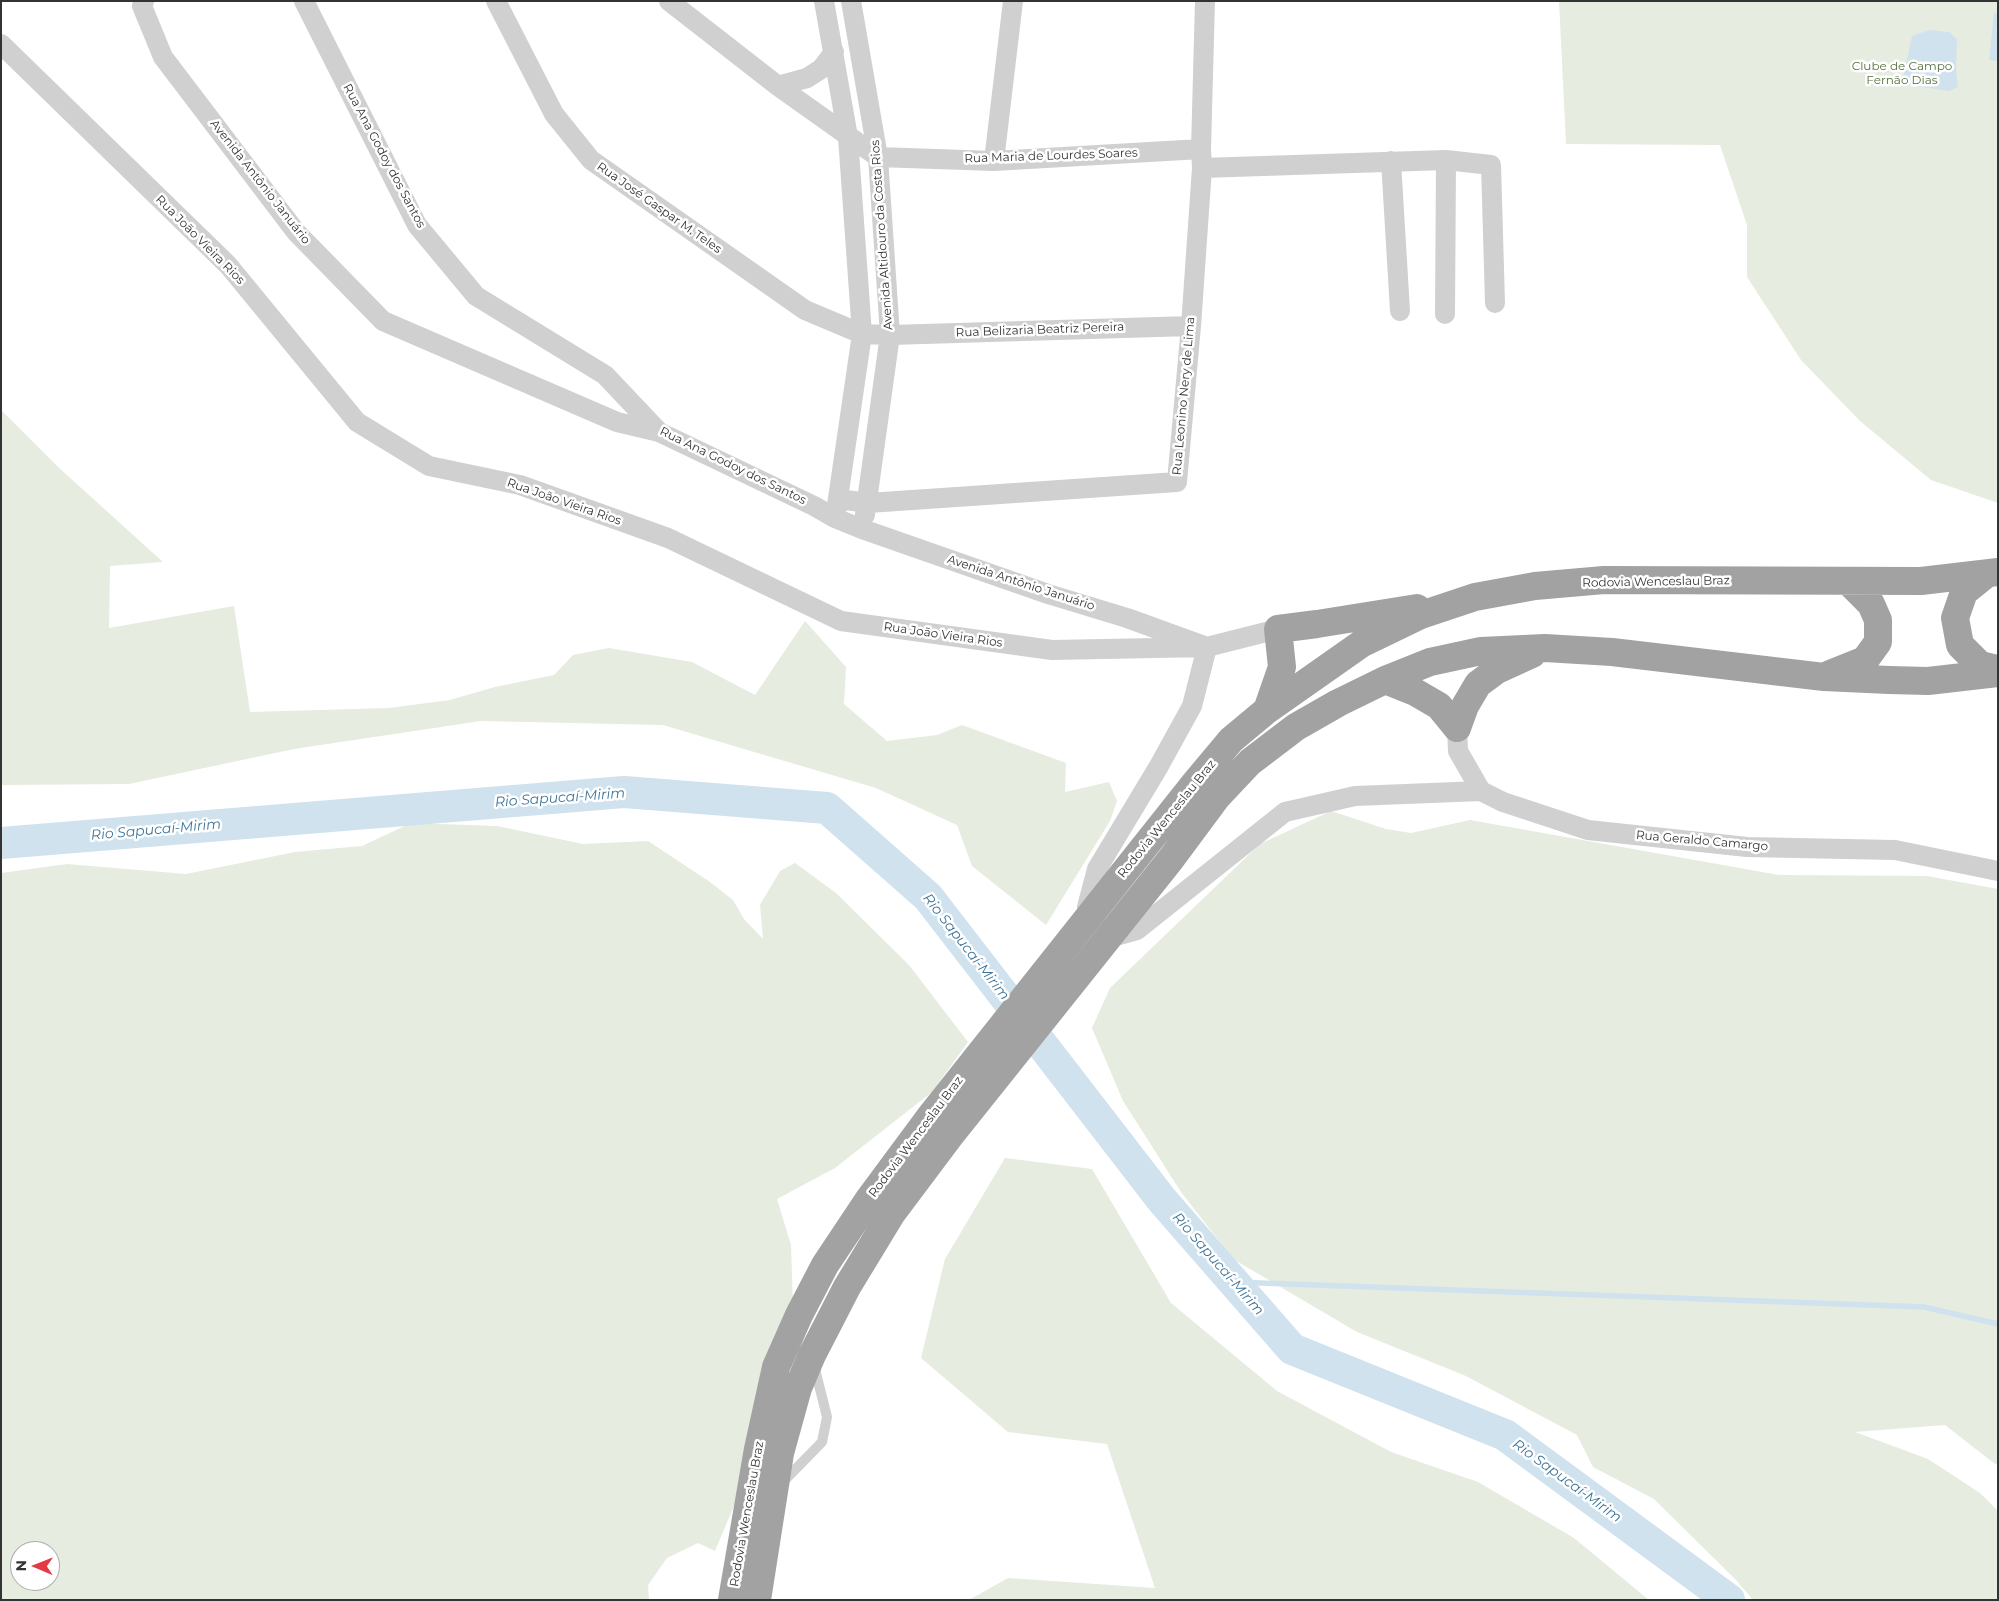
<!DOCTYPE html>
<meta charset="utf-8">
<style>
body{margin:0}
#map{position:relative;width:1999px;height:1601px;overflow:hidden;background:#fff;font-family:Montserrat,sans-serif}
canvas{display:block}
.frame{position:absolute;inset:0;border:2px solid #333;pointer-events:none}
.north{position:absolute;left:10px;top:1541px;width:50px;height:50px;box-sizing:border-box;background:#fff;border:1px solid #adadad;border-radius:50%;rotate:271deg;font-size:14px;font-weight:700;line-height:20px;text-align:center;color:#333}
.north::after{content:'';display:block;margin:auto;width:18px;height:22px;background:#e63946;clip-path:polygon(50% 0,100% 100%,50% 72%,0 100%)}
</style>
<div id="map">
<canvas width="1999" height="1601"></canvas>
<div class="frame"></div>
<div class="north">N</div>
</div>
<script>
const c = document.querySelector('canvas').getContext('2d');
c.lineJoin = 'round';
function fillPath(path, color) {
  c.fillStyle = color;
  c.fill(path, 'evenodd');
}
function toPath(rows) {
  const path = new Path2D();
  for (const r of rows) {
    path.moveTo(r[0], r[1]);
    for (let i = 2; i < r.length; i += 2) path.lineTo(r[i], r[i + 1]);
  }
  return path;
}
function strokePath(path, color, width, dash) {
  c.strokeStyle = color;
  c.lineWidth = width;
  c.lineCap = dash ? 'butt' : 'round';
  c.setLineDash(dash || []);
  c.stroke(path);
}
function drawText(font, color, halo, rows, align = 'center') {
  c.font = font + ' Montserrat,sans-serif';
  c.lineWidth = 5;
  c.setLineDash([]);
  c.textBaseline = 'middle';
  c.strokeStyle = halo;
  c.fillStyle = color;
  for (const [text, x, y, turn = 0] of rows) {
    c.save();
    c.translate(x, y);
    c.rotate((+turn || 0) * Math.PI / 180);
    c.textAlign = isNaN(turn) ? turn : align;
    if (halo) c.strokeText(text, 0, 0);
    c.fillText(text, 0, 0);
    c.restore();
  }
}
fillPath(toPath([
 [1559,1,1998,1,1998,503,1931,480,1860,421,1801,360,1747,277,1747,225,1720,145,1566,144],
 [1,410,58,467,163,562,110,566,109,628,234,606,250,712,389,708,450,700,495,687,554,675,573,655,609,648,692,662,755,695,805,621,846,667,844,704,887,741,937,735,962,725,1066,763,1065,792,1109,782,1117,801,1110,821,1046,925,972,866,957,825,876,788,663,725,481,721,294,749,129,784,1,785],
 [1331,811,1386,829,1411,833,1470,820,1779,875,1927,876,1998,889,1998,1463,1995,1464,1945,1425,1855,1432,1928,1459,1980,1493,1998,1511,1998,1600,1753,1600,1736,1580,1654,1499,1593,1467,1577,1435,1466,1376,1357,1332,1233,1259,1181,1192,1123,1101,1092,1028,1110,988,1260,844],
 [411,823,497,826,583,844,648,841,710,882,733,900,744,919,763,939,760,905,780,871,795,863,836,893,909,965,968,1042,932,1092,835,1168,777,1199,791,1245,793,1308,741,1489,715,1551,698,1543,667,1558,648,1585,649,1600,1,1600,1,873,67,864,186,874,295,852,362,846],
 [20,1551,50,1551,50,1581,20,1581],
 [1005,1158,1092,1169,1171,1303,1277,1391,1391,1452,1478,1482,1574,1538,1649,1600,969,1600,1008,1578,1155,1588,1107,1444,1008,1432,921,1358,945,1259]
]), '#e6ecdf');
fillPath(toPath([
 [1994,13,1998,14,1998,61,1989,60],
 [1929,30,1949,32,1957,39,1956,70,1958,87,1949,91,1902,84,1912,36]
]), '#cfe2ee');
strokePath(toPath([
 [1233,1282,1924,1307,1998,1324]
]), '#cfe2ee', 5.5);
strokePath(toPath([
 [1,843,624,792,827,808,928,897,1162,1200,1292,1349,1505,1435,1729,1600]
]), '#cfe2ee', 32);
strokePath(toPath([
 [781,1484,822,1442,827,1417,814,1365]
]), '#d0d0d0', 10);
strokePath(toPath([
 [144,1,142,6,163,57,296,232,383,321,617,422,659,432],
 [304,1,417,225,476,296,605,375,659,432,814,506,835,518,862,529,1048,594,1127,618,1207,647,1192,706,1159,766,1097,869,1087,907,1093,922,1102,929,1119,935,1137,930,1285,812,1355,796,1481,791],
 [496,1,554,114,591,160,805,310,862,334,890,335,1191,326],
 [669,1,778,86,878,157,994,161,1201,149],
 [824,1,848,137,862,334,836,512],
 [851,1,878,157,890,335,865,515],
 [1,44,228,265,357,422,429,466,520,485,668,538,841,621,1052,650,1207,647,1278,629],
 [778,86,807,78,821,69,834,52],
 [994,161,1013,1],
 [1391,161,1400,311],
 [1202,168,1446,160,1491,165,1495,303],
 [1445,314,1446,160],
 [838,499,868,503,1177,482,1191,326,1202,168,1201,149,1205,1],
 [1457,728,1458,751,1481,791,1503,802,1588,830,1747,847,1895,850,1998,871]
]), '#d0d0d0', 20);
strokePath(toPath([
 [1985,575,1964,592,1955,618,1960,645,1980,665,1998,669],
 [1830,674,1865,660,1878,642,1878,620,1871,604,1849,582],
 [1385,680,1415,692,1439,706,1457,728],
 [1267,710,1282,667,1278,629,1317,624,1417,608],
 [1457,728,1465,706,1478,684,1497,670,1532,654],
 [732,1600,758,1449,776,1367,799,1315,825,1265,869,1199,929,1118,1195,783,1231,740,1267,710,1361,644,1421,615,1475,597,1535,586,1604,580,1921,581,1998,572],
 [757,1600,780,1453,798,1388,812,1355,847,1287,892,1213,949,1137,1171,859,1217,797,1250,762,1296,727,1338,703,1385,680,1430,662,1481,651,1545,648,1612,652,1824,677,1889,680,1928,681,1998,673]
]), '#a2a2a2', 28);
drawText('12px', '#56703f', '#fff', [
 ["Clube de Campo",1902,66],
 ["Fernão Dias",1902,80]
]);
drawText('12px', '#333', '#fff', [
 ["Rua Ana Godoy dos Santos",384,156,62],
 ["Rua Maria de Lourdes Soares",1051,156,-2],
 ["Avenida Antônio Januário",260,182,52],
 ["Rua José Gaspar M. Teles",659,208,35],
 ["Avenida Altidouro da Costa Rios",882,235,-94],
 ["Rua João Vieira Rios",200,240,45],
 ["Rua Belizaria Beatriz Pereira",1040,330,-2],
 ["Rua Leonino Nery de Lima",1184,396,-85],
 ["Rua Ana Godoy dos Santos",733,466,26],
 ["Rua João Vieira Rios",564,502,19],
 ["Rodovia Wenceslau Braz",1656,582,-1],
 ["Avenida Antônio Januário",1021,583,18],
 ["Rua João Vieira Rios",943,635,8],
 ["Rodovia Wenceslau Braz",1167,819,-51],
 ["Rua Geraldo Camargo",1702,841,5],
 ["Rodovia Wenceslau Braz",916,1137,-53],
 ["Rodovia Wenceslau Braz",747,1514,-80]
]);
drawText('italic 14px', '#3f7597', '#fff', [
 ["Rio Sapucaí-Mirim",560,798,-4],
 ["Rio Sapucaí-Mirim",156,830,-5],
 ["Rio Sapucaí-Mirim",966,947,52],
 ["Rio Sapucaí-Mirim",1218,1264,49],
 ["Rio Sapucaí-Mirim",1567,1481,36]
]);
</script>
